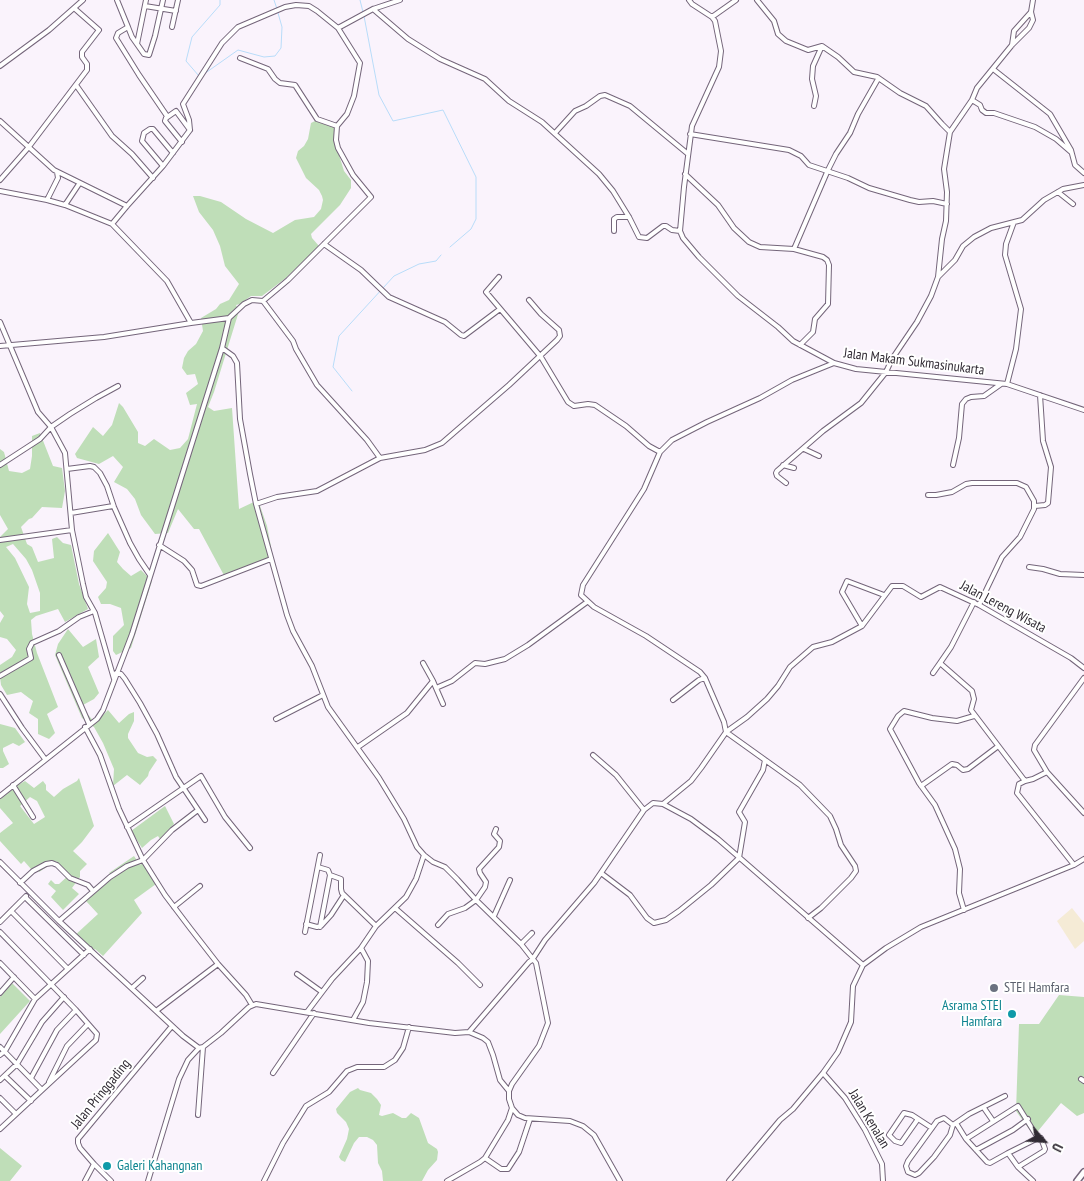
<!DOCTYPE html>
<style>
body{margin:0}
#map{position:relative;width:1084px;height:1181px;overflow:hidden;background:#faf3fc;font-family:"PT Sans Narrow",sans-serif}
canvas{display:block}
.north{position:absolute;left:1019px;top:1116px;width:50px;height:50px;-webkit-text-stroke:4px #fff;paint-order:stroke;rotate:116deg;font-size:14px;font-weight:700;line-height:20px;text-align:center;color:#312b34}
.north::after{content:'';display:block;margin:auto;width:18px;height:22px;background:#312b34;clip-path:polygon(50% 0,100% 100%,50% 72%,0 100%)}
</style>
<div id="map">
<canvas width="1084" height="1181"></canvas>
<div class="north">U</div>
</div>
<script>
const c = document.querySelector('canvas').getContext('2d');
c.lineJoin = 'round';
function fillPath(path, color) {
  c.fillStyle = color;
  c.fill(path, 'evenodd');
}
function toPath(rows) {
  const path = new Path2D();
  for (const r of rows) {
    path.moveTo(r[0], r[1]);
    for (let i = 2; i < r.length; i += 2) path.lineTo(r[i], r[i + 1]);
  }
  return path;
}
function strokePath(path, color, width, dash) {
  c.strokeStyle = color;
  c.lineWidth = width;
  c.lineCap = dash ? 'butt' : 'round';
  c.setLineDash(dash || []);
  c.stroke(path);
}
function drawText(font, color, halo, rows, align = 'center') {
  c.font = font + ' "PT Sans Narrow",sans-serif';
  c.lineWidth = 4;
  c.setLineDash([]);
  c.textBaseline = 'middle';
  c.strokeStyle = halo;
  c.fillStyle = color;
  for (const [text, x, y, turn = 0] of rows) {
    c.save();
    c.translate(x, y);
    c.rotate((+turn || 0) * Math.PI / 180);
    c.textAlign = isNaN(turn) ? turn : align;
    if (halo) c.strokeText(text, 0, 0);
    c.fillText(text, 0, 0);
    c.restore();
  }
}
fillPath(toPath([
 [1072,908,1084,923,1084,941,1075,949,1057,921]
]), '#f5ebd6');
fillPath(toPath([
 [315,121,334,127,334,139,344,171,351,180,351,188,340,205,311,234,312,238,319,246,286,278,262,296,251,296,240,304,236,305,239,311,214,392,208,407,214,411,232,408,239,509,258,500,267,526,273,557,226,579,199,529,194,529,178,509,168,533,155,534,141,515,135,499,127,489,114,482,123,467,113,456,99,464,77,458,75,454,93,427,103,436,112,425,119,403,123,407,138,432,138,443,145,446,154,439,170,450,180,448,188,439,197,404,190,405,186,393,198,384,195,374,187,375,182,368,184,358,188,351,196,344,203,331,201,318,216,309,220,304,229,300,239,284,225,266,220,246,213,230,199,212,193,196,200,196,221,202,246,219,273,233,295,220,314,217,321,209,323,200,322,196,319,190,306,178,296,158,298,151,304,146,308,139,311,123],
 [40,433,53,466,62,468,65,491,62,508,42,507,32,518,29,519,21,527,27,544,32,547,38,562,54,558,52,539,57,537,63,543,71,545,79,584,88,609,65,622,58,609,36,616,31,620,32,634,37,653,58,707,47,714,55,733,49,739,38,734,38,719,29,713,33,701,21,692,7,695,1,685,0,677,0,665,12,657,16,650,7,639,0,637,0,623,4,616,0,611,0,537,8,529,0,515,0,449,4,452,9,471,22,473,30,469,32,456,32,436],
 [13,544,26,559,32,570,40,593,40,611,30,613,27,604,29,587,15,558,6,547],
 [108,533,120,552,117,562,123,569,131,576,141,570,152,581,131,648,116,655,113,651,113,636,124,625,121,608,110,604,101,604,98,597,106,588,107,582,93,561,94,551],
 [68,629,83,647,96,639,99,657,88,667,99,693,94,699,83,705,85,711,95,723,108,710,119,723,129,714,134,712,134,721,128,734,128,738,138,753,147,757,153,756,157,760,149,772,148,776,140,785,127,775,113,786,114,769,103,743,94,727,82,718,55,655,58,644],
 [0,724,15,728,25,742,19,746,13,743,3,748,3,751,9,764,3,768,0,768],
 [79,778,94,826,82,842,73,851,87,864,80,871,80,877,72,888,79,894,63,910,51,897,56,891,48,884,51,880,55,884,59,884,69,875,56,861,39,872,35,867,31,869,24,861,21,864,0,841,0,833,13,823,0,808,0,799,18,785,25,781,34,788,43,781,46,785,46,790,54,797,63,789,77,781],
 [30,797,37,801,45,817,34,824,20,806],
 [165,806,174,824,160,839,158,836,151,840,142,848,131,831],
 [134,856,140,865,142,863,156,884,134,900,142,913,103,956,95,949,90,953,73,937,98,914,86,901,113,878,109,873],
 [12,983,30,1001,0,1034,0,997],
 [1059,995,1084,997,1084,1113,1077,1116,1061,1103,1034,1136,1016,1111,1019,1024,1039,1024],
 [358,1088,360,1090,371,1093,377,1099,381,1105,379,1115,382,1116,393,1113,402,1118,406,1118,411,1113,419,1118,428,1143,437,1149,438,1152,437,1160,428,1170,422,1181,383,1181,382,1171,378,1163,377,1145,373,1140,367,1137,359,1137,354,1143,345,1162,341,1160,339,1157,347,1139,349,1129,346,1122,337,1113,336,1109,350,1092],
 [0,1148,22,1166,10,1181,0,1181]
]), '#bfdeb8');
strokePath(toPath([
 [274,0,277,9],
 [360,0,363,12],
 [364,16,379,95,393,121,443,110,476,177,476,219,471,229,450,247],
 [204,74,238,50,264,57,275,56,281,48,282,27,278,13],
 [199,76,186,61,192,37,220,5,220,0],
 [352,391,333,367,339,336,394,276,419,264,436,261,441,255]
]), '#b8dcf9', 1);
const minor = toPath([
 [117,0,128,27,118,33,116,38,139,75,167,116],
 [689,0,692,4,712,17,715,21,721,51,719,67,692,126,684,187,680,231,683,238,699,257,738,296,778,327,793,341,834,363,856,369,1007,384,1084,410],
 [757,0,774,21,778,34,786,41,808,50,822,46,838,57,854,72,877,77,900,93,926,106,942,124,950,132,944,169,947,192,946,221,942,239,938,277],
 [145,6,176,11],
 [373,9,408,39,440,59,485,79,509,101,542,122,599,174,613,191,629,217,639,237,647,238,663,226,666,226,672,230,680,231],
 [712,17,736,0],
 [128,27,132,37,144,54,149,55,155,36,163,0],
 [172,27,178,0],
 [137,44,146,0],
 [1012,45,1014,31,1031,12,1033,0],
 [240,58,268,69,275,79,280,83,295,85,317,119,337,126],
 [0,66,49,30,83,0],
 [993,69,1050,114,1071,150,1075,165,1084,173],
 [76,85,112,136,132,154,153,178],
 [972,100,980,105,982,110,986,113,994,113,1035,127,1056,139,1071,152],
 [814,106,816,96,812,79,813,66,822,46],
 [0,121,54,170,127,206],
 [950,132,972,100,977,88,1012,45,1029,28,1033,20,1031,12],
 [555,133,575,111,586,106,600,96,605,95,630,106,688,154],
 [690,134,789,150,801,156,809,165,848,178,869,188,910,200,919,202,933,201,947,204],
 [182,142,165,121,166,118,176,111,190,130],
 [163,166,142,141,144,133,150,129,153,129,173,153],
 [685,174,718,205,734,228,749,242,760,247,794,249,823,257,827,260,829,265,828,304,815,319,813,332,800,345],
 [0,180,28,148,87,70,87,64,82,57,82,52,99,30,74,8],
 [79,184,65,205,112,224],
 [0,191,47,200,65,205],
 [1058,192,1073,204],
 [47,200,58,178,57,172],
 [614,231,614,219,617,217,629,217],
 [324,244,361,270,389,297,445,322,461,335,464,336,500,309],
 [794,249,828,170,836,154,850,133,858,114,878,79],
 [499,277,486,292,541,357,568,402,574,406,588,404,595,405,626,426,649,446,660,452],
 [263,301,288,280,371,197,353,175,338,148,336,140,337,126,347,114,354,96,360,63,338,28],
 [229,318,244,304,252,300,263,301,293,341,296,349,317,385,367,440,380,458],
 [0,322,38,412,51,427,65,453,72,530,83,584,86,597,95,613,114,679],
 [0,346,104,337,191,323,167,281,112,224,127,206,163,166,190,130,189,120,183,104,222,43,238,27,285,7,296,5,309,6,317,11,338,28,373,9,400,0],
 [222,348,233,356,237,363,240,419,250,474,256,504,287,615,293,631,312,666,328,707,379,778,404,819,417,847,424,855,433,862,445,867,457,879,476,900,521,944,536,963,548,1023,539,1046,512,1084,509,1091,509,1099,512,1108,518,1115,525,1118,570,1121,583,1126,594,1135,620,1181],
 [1007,384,1016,349,1021,309,1005,255,1006,244,1014,222],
 [804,449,819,456],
 [0,465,40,439,51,427,70,414,96,398,118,386],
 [783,465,794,468],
 [953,465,959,438,962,404,966,399,971,397,984,396,1001,384],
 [67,469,90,466,94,467,100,473,107,486,114,507,130,543,139,559,150,575],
 [786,483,777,476,776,473,777,471,823,431,861,403,886,372,892,359,917,322,931,296,938,277,955,260,963,246,974,237,991,228,1022,220,1044,200,1063,189,1084,185],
 [928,495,936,495,952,492,966,484,972,483,1017,483,1026,487,1034,501,1034,509,1020,537,1002,557,979,605],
 [256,504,277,497,317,491,380,458,425,450,442,443,509,385,557,340,560,336,559,330,541,314,529,300],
 [1035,506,1045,505,1048,503,1051,467,1043,441,1040,395],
 [71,513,113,506],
 [0,540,72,530],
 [159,545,184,561,192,570,197,585,201,586,271,559],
 [1029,567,1043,569,1060,574,1084,575],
 [884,595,847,581,842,592,862,626,892,586,903,586,921,597,940,587,979,605,1071,658,1084,668],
 [974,602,951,647,940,663,972,691,974,699,971,710,1025,781,1019,784,1017,793,1074,865],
 [59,655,89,724],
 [423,663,433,681],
 [116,673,121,674,125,679,140,703,157,734,176,777,205,820],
 [933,673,940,663],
 [0,676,31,658,29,649,32,643,59,631,79,617,94,611],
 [1084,678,1035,745,1034,750,1047,772,1084,813],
 [436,688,443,704],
 [0,694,22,728,45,759],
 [673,700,699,680,705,678],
 [276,719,323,695],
 [85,727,100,755,119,809,143,860,165,895,190,928,218,964,246,995,252,1005],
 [358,747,407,713,433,681,436,688,452,681,475,663,485,664,505,659,528,645,587,602],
 [593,755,616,775,644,810],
 [1025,781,1033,779,1047,772],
 [13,785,33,817],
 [921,786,952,764,957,765,963,770,968,769,997,747],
 [0,796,97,719,103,710,132,634,222,348,229,318,191,323],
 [663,804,691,781,701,768,724,735,726,732,724,722,705,678,700,672,646,636,594,607,581,595,583,585,644,489,660,452,672,440,707,422,760,398,792,380,834,363],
 [127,827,201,776,225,817,250,848],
 [0,862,59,921,183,1036,199,1048,203,1047,221,1033,249,1007,256,1004,369,1023,455,1033,469,1032,529,962,532,960,545,940,594,883,644,810,653,803,663,804,691,819,718,839,863,965,886,948,921,927,1074,865,1084,859],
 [318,867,328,870,330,875,320,927],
 [601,873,630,895,647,918,654,923,666,920,679,911,711,885,739,858,745,822,739,812,763,770,765,760],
 [330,875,341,879,341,889,342,893,376,926,406,897,416,879,424,855],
 [20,883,33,871,46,864,52,863,57,865,70,878,88,885,93,891],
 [25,897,84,955],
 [174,907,200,886],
 [395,908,458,963,480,985],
 [964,910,959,893,960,869,955,849,935,805,919,783,890,729,898,716,904,711,932,718,957,721,974,716],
 [11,911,68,969],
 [494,916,510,880],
 [808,918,821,908,851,878,856,871,855,866,841,845,836,829,830,816,800,785,726,732,747,717,767,699,778,686,790,667,813,647,832,642,862,626],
 [59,921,110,877,127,866,143,860,172,830,198,810],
 [0,922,26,896],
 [306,924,317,927,321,926,331,915,344,895],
 [438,925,448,914,465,908,476,900,485,887,486,882,480,873,479,869,499,847,500,841,494,834,496,829],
 [0,932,76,1010,97,1034,96,1040,42,1090],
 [305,932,320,855],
 [521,944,532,933],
 [0,963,35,999],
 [297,974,322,992],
 [132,988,143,978],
 [0,993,14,977],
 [156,1011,218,964],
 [307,1012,332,979,361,948,376,926],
 [353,1020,363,1002,367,982,368,961,361,948],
 [469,1032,483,1038,488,1042,493,1055,500,1080,509,1091],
 [0,1047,42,1090,0,1129],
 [0,1055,5,1051,35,999,90,949],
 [273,1073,314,1013],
 [823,1073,845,1098,865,1130,882,1164,883,1181],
 [5,1076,31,1101],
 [31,1078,57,1030,76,1010],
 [1081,1079,1084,1081],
 [0,1080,17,1064,42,1022,64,997],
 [49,1082,67,1046,88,1024],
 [0,1098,16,1114],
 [984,1108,993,1121],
 [198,1115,203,1047],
 [918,1119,901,1143,895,1141,889,1135,904,1113,912,1115,932,1128],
 [956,1123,966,1139,987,1162,990,1163,1008,1153,1018,1167,1033,1181],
 [953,1125,944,1118,937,1121,908,1161,906,1166,908,1172,915,1175,919,1173,934,1157,950,1135,953,1125,969,1114,1005,1096],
 [966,1139,1018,1106,1038,1138,1041,1138,1045,1149,1044,1151,1018,1167],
 [976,1150,1013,1130,1028,1119],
 [1008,1153,1038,1138],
 [485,1158,501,1169,508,1169,519,1152,530,1119],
 [94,1164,111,1181],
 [85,1181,94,1164,80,1148,78,1143,78,1139,172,1026],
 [148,1181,179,1079,188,1060,199,1048],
 [264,1181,283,1143,306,1106,329,1092,347,1071,357,1067,384,1067,395,1060,403,1048,409,1027],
 [447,1181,480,1162,485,1158,508,1120,512,1108],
 [729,1181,780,1120,793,1109,823,1073,838,1052,851,1022,853,986,863,965]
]);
const major = toPath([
 [1077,1181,1084,1172]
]);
strokePath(minor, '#74657a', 6);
strokePath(major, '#74657a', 8);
strokePath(minor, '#fff', 4);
strokePath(major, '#fff', 5);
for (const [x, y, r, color] of [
 [994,988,5,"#6b7280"],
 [1012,1014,5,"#0f9aa8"],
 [107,1166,5,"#0f9aa8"]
]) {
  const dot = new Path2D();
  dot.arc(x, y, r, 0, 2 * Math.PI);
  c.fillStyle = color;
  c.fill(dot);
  strokePath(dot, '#fff', 2);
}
drawText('14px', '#312b34', '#fff', [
 ["Jalan Makam Sukmasinukarta",914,362,7],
 ["Jalan Lereng Wisata",1003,607,28],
 ["Jalan Pringgading",101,1094,-51],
 ["Jalan Kenalan",869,1119,59]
]);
drawText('14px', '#5b616d', '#fff', [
 ["STEI Hamfara",1004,988]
], 'left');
drawText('14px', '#0d838f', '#fff', [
 ["Asrama STEI",1002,1006],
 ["Hamfara",1002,1022],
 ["Galeri Kahangnan",117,1166,"left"]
], 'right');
</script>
